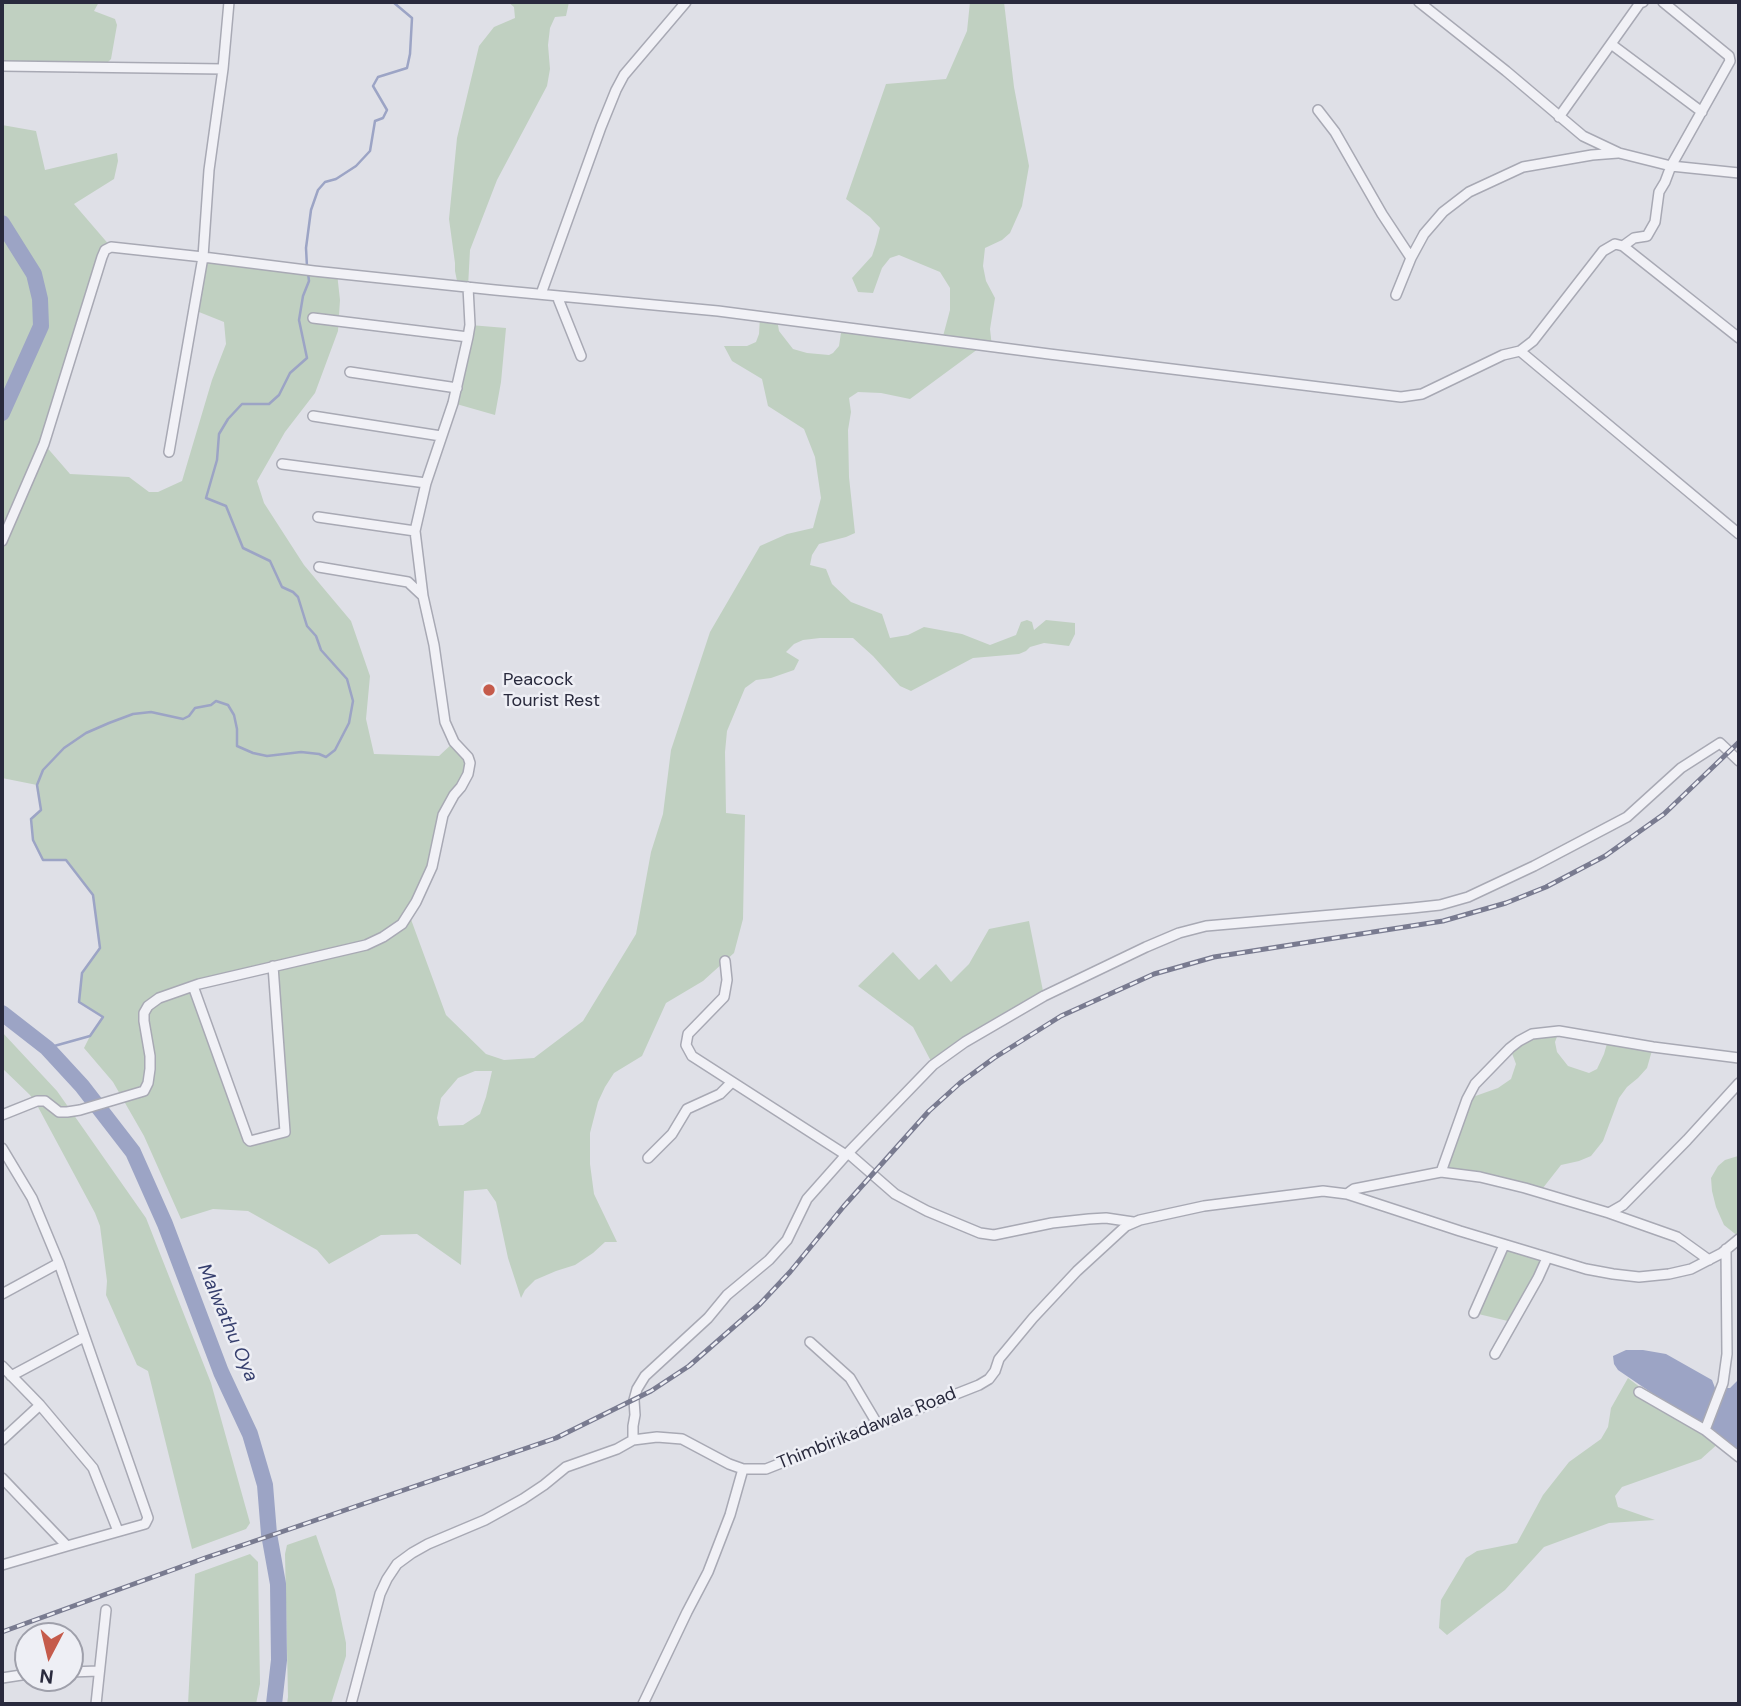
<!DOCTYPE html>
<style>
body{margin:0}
#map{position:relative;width:1741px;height:1706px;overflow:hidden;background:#dfe0e7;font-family:"DM Sans",sans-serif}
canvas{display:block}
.frame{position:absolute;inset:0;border:4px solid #292a3d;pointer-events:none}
.north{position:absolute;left:14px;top:1622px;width:70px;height:70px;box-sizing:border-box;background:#eeeff5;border:2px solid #9fa0ab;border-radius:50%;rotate:187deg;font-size:19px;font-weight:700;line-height:28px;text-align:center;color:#292a3d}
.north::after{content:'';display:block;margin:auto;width:24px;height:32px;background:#c55b4b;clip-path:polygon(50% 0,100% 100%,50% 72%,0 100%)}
</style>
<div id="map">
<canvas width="1741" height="1706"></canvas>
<div class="frame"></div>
<div class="north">N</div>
</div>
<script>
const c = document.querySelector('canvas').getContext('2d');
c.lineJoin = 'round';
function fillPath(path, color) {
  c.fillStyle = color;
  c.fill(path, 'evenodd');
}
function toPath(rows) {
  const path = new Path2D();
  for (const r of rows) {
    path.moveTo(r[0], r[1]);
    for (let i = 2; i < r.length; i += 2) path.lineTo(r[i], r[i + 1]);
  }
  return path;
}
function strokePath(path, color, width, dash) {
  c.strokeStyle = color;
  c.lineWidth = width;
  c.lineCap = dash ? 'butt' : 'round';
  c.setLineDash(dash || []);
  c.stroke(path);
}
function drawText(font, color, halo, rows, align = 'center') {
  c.font = font + ' "DM Sans",sans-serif';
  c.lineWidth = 5;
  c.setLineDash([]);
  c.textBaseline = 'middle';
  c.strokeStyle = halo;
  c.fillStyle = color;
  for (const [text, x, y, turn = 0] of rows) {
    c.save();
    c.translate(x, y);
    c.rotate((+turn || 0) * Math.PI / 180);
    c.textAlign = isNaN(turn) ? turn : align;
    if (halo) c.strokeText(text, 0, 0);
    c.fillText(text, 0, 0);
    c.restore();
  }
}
fillPath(toPath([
 [2,2,99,2,94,11,115,19,117,25,111,59,106,64,2,70],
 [508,2,569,2,566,16,555,17,550,28,548,45,550,69,547,86,497,180,470,250,468,287,458,286,455,271,455,263,449,219,457,138,479,46,494,27,515,18,514,7],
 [970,2,1004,2,1014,87,1029,166,1022,206,1010,233,1002,240,985,248,983,266,986,281,995,298,990,329,992,347,982,346,910,399,881,393,858,392,849,398,851,412,848,430,849,477,855,533,846,537,819,544,812,555,810,565,826,569,832,584,851,602,882,614,890,638,908,635,924,627,962,634,990,645,1016,635,1021,622,1027,620,1032,622,1034,630,1046,620,1075,623,1075,634,1069,646,1044,643,1030,647,1026,651,1019,654,973,658,911,691,900,686,873,656,853,638,820,638,803,640,794,644,786,652,799,660,794,670,771,678,756,680,745,688,727,731,725,752,726,813,745,815,743,919,734,953,703,981,666,1003,642,1056,614,1073,605,1087,598,1102,590,1133,590,1164,594,1194,617,1242,605,1242,593,1253,575,1265,556,1271,535,1280,525,1290,521,1298,508,1258,496,1202,487,1189,464,1191,461,1265,417,1234,381,1235,329,1264,317,1250,248,1211,213,1209,181,1219,144,1136,113,1082,84,1048,90,1036,103,1017,79,1002,82,973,100,947,93,895,67,860,43,860,33,840,31,819,41,810,37,785,2,778,2,125,36,131,45,170,117,153,118,161,114,179,74,204,111,247,105,250,44,444,70,474,129,477,149,492,158,492,182,481,212,380,226,344,224,322,194,310,203,257,337,273,340,300,338,331,315,393,285,432,257,481,264,503,304,565,351,621,370,676,366,719,374,754,439,756,454,742,470,763,449,803,432,867,409,914,446,1015,486,1054,504,1060,534,1058,583,1021,636,934,651,852,663,814,671,750,710,632,760,546,787,534,813,528,821,498,815,457,804,429,768,406,762,379,732,361,724,346,747,346,756,342,759,334,760,317,777,319,779,331,793,349,807,353,829,355,833,353,839,346,842,326,942,340,950,310,950,288,940,272,899,255,890,258,882,268,873,293,858,292,852,278,872,256,876,244,880,228,870,217,846,199,886,84,946,79,967,31],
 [273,967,285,1131,248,1139,193,986],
 [475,1071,492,1071,486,1097,480,1114,463,1125,439,1126,437,1118,441,1098,458,1078],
 [470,325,506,328,501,382,495,415,453,403],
 [1029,921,1044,996,933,1065,913,1027,858,986,893,952,919,980,936,964,951,982,969,964,989,929],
 [1559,1031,1555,1042,1557,1052,1568,1066,1589,1073,1597,1069,1604,1054,1608,1040,1653,1047,1647,1068,1638,1078,1627,1087,1619,1098,1603,1141,1591,1156,1579,1161,1561,1165,1539,1193,1441,1172,1467,1099,1498,1088,1511,1079,1516,1064,1510,1048,1519,1041],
 [2,1032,57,1091,146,1218,211,1383,250,1523,246,1529,192,1549,148,1371,137,1365,106,1295,107,1281,100,1226,95,1213,38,1107,30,1095,2,1068],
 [1738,1156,1739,1157,1739,1237,1724,1225,1716,1207,1712,1191,1711,1178,1718,1166,1725,1160],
 [1504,1245,1547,1258,1512,1322,1474,1313],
 [1628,1378,1663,1405,1721,1441,1701,1459,1622,1487,1615,1496,1618,1507,1655,1520,1609,1523,1544,1547,1505,1590,1447,1635,1439,1628,1441,1600,1466,1558,1477,1551,1517,1543,1543,1495,1569,1462,1601,1439,1608,1427,1611,1408],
 [316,1535,335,1590,346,1643,346,1656,331,1704,287,1704,288,1697,285,1554,287,1545],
 [250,1554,258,1562,260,1684,256,1704,188,1704,195,1574]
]), '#c0d0c1');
fillPath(toPath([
 [1626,1350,1643,1350,1666,1354,1712,1380,1717,1393,1725,1388,1730,1388,1739,1379,1739,1452,1707,1428,1665,1402,1618,1370,1614,1364,1613,1356]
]), '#9ca4c5');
strokePath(toPath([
 [307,267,306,248,311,210,318,190,325,182,336,179,356,166,370,151,375,121,383,118,387,110,373,86,378,77,407,68,410,54,412,18,393,2],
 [47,1048,90,1036,103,1017,79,1002,82,973,100,948,93,895,66,860,43,860,33,840,31,819,41,810,37,785,43,770,64,748,86,733,109,723,133,714,151,712,183,719,189,716,195,708,211,705,216,701,228,705,234,715,237,729,237,746,253,753,267,756,301,752,319,754,326,757,335,750,349,723,353,701,347,679,321,650,316,636,307,626,298,597,293,592,282,587,270,561,243,548,226,506,206,498,217,460,219,434,228,419,242,404,269,404,279,395,290,373,307,358,299,320,303,296,309,281,308,273]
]), '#9ca4c5', 2.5);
strokePath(toPath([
 [2,223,34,274,40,299,41,326,2,413],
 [2,1013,47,1048,82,1086,133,1152,165,1224,221,1372,250,1434,265,1485,269,1534,278,1584,279,1660,274,1704]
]), '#9ca4c5', 16);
const street = toPath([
 [1419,2,1506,71,1583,136,1619,153,1671,166,1739,173],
 [1611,44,1702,112],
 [2,66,223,69],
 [1318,110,1335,132,1382,214,1411,258],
 [1559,117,1640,3,1643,2],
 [1623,246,1634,238,1647,236,1655,222,1659,192,1665,182,1671,166,1730,61,1729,56,1663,2],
 [541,294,601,127,616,90,624,75,686,2],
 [1396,295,1411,258,1424,234,1443,212,1469,192,1523,167,1592,155,1618,153],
 [557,296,581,356],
 [313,318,468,337],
 [1520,351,1739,534],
 [350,372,457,388],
 [313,416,441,436],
 [169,452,203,257,209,170,223,69,229,2],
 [282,464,426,483],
 [318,517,415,531],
 [2,541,44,444,102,257,105,250,111,247,203,257,314,271,495,290,718,311,1049,354,1401,397,1422,394,1503,355,1520,351,1533,341,1603,251,1615,244,1623,246,1739,338],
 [319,567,408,582,423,596],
 [725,961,727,980,724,997,688,1034,686,1045,692,1056,846,1155],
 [193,986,248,1139,250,1141,285,1132,273,966],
 [2,1115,37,1101,45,1101,59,1112,67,1112,80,1110,144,1091,148,1083,150,1069,150,1056,144,1021,144,1013,148,1006,159,998,199,984,366,945,383,937,402,924,416,902,432,867,443,815,454,795,461,787,468,774,470,763,468,757,454,742,445,722,434,645,423,596,415,531,426,483,453,403,468,337,470,325,468,287],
 [2,1148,32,1198,59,1263,2,1294],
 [848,1153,895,1194,927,1211,980,1233,994,1235,1052,1223,1089,1219,1106,1218,1133,1222],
 [648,1158,672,1134,687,1109,720,1094,732,1082],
 [1441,1172,1467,1099,1475,1084,1510,1048,1519,1041,1532,1034,1559,1031,1653,1047,1739,1058],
 [1347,1194,1354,1189,1441,1172,1480,1177,1525,1188,1609,1213,1677,1237,1709,1260],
 [1609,1213,1623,1205,1687,1140,1739,1083],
 [1474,1313,1504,1245],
 [810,1342,850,1378,878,1425],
 [1495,1354,1538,1278,1547,1258],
 [2,1366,40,1405,93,1468,118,1531],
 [11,1376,84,1337],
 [1639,1392,1705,1430,1739,1457],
 [1705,1430,1723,1383,1727,1354,1726,1249],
 [2,1440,40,1405],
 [633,1440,633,1426,635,1415,634,1400,637,1389,645,1376,708,1318,727,1295,769,1260,787,1240,807,1199,846,1155,933,1065,965,1042,1044,996,1146,947,1179,933,1206,926,1412,908,1440,905,1468,897,1534,866,1627,817,1681,768,1720,743,1739,761],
 [2,1478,67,1546,145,1524,148,1518,59,1263],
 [2,1565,67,1546],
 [70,1672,99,1671],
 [2,1678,28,1674],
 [96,1704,106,1610],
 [351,1704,380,1594,387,1579,397,1564,412,1553,428,1544,485,1520,523,1499,544,1485,566,1467,617,1449,633,1440,657,1437,682,1439,729,1464,743,1469,766,1469,979,1385,989,1379,995,1371,999,1359,1033,1318,1077,1271,1126,1226,1140,1220,1204,1206,1323,1191,1347,1194,1460,1231,1586,1269,1613,1274,1639,1277,1669,1274,1691,1269,1722,1253,1739,1239],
 [643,1704,687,1612,708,1572,730,1515,743,1469]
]);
strokePath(street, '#a8a9b4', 12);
strokePath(street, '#f1f1f6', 9);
const rail = toPath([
 [2,1632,205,1558,556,1438,651,1391,689,1366,760,1304,790,1272,844,1206,929,1111,960,1083,994,1058,1061,1016,1154,974,1214,957,1443,921,1506,903,1546,887,1605,856,1664,814,1739,742]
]);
strokePath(rail, '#797b90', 5);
strokePath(rail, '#eeeff5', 2.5, [8]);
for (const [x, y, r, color] of [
 [489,690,7,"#c55b4b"]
]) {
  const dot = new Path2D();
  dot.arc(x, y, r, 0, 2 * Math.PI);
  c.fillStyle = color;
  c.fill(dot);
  strokePath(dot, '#eeeff5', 2.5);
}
drawText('18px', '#292a3d', '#eeeff5', [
 ["Peacock",503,680],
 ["Tourist Rest",503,701]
], 'left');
drawText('18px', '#292a3d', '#eeeff5', [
 ["Thimbirikadawala Road",867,1429,-22]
]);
drawText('italic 19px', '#363f6e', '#eeeff5', [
 ["Malwathu Oya",227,1323,67]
]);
</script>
